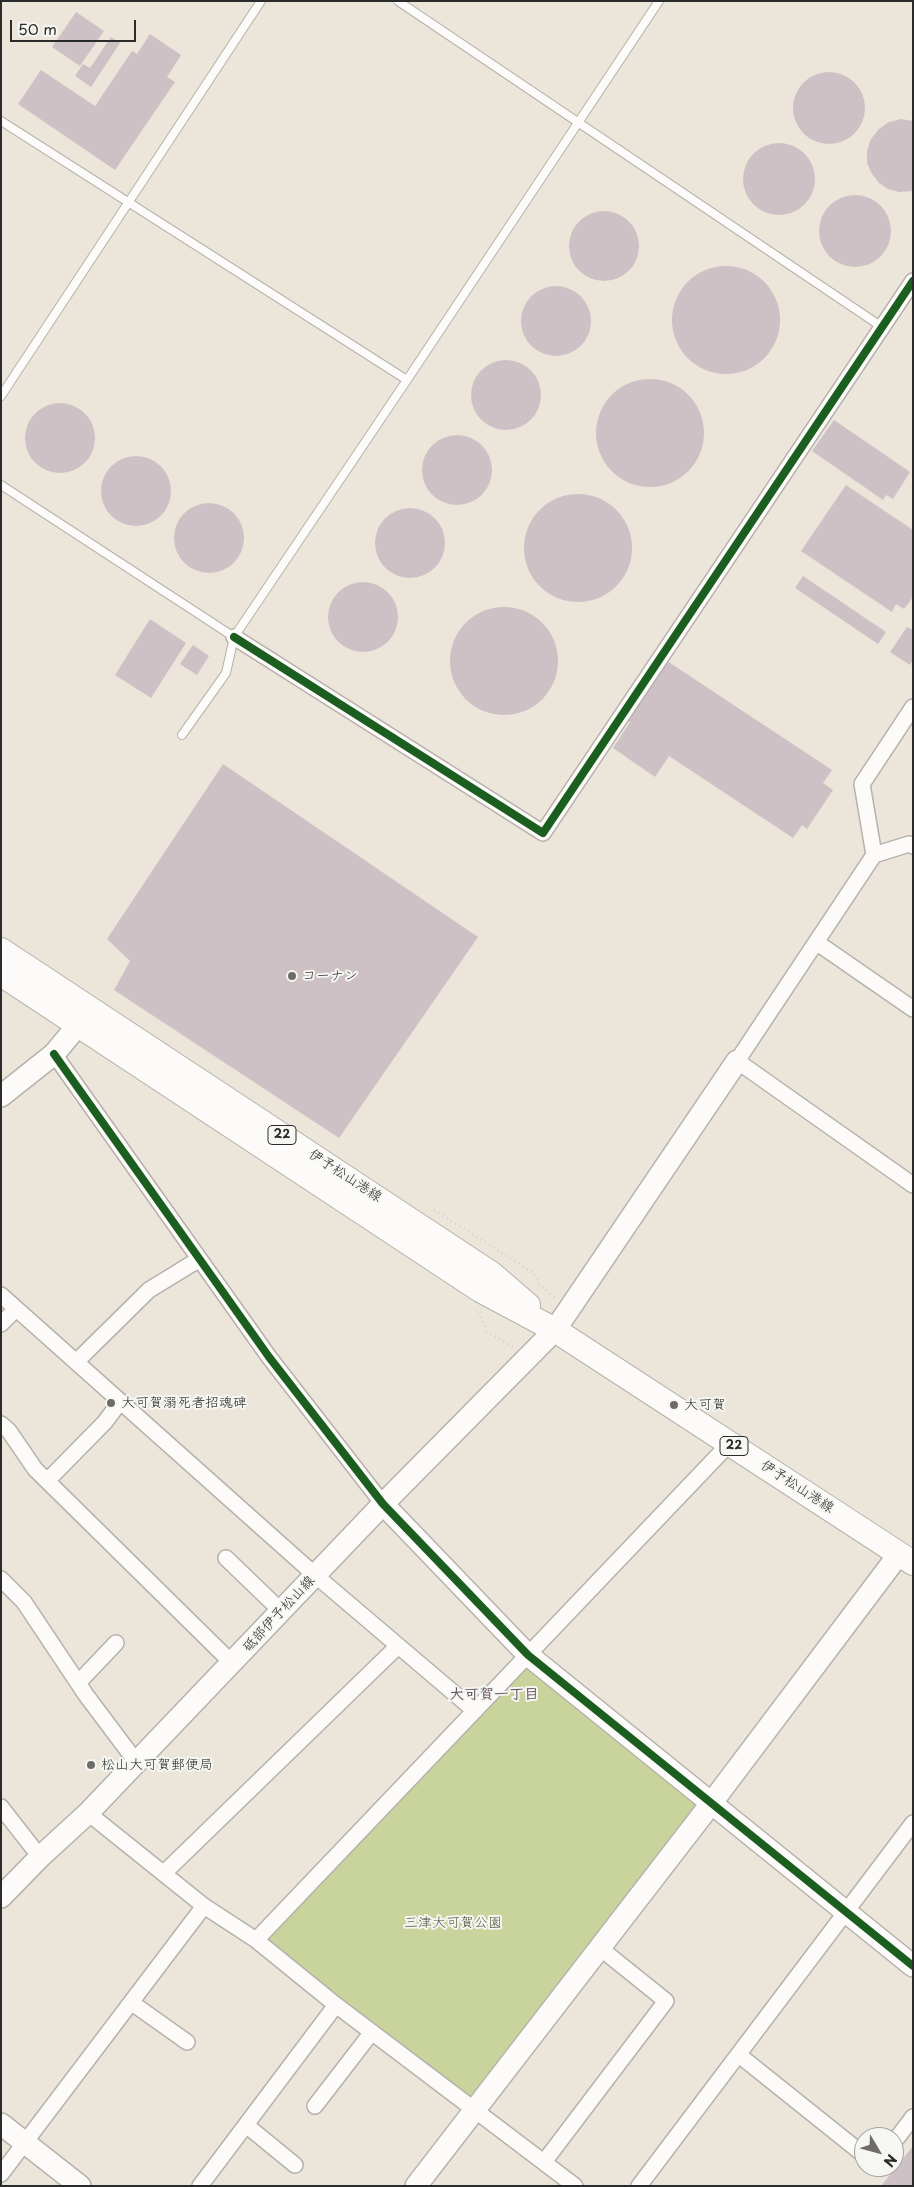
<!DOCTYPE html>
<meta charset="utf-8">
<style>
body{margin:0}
#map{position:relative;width:914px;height:2187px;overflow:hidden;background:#ece5da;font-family:"Playpen Sans",sans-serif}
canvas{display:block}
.frame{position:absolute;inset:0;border:2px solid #2b2b2b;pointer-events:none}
.north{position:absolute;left:854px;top:2127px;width:50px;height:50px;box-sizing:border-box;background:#f6f6f2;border:1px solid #a5a5a2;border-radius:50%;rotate:127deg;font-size:14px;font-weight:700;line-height:20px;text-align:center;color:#2b2b2b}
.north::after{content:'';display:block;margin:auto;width:18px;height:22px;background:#6f6c68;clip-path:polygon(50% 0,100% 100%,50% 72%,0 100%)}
.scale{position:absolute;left:10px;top:20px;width:126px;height:22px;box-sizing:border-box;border:2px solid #2b2b2b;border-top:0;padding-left:6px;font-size:15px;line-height:18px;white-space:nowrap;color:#2b2b2b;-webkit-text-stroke:4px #f6f6f2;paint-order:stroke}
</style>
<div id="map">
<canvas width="914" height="2187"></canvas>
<div class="frame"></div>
<div class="north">N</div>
<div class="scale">50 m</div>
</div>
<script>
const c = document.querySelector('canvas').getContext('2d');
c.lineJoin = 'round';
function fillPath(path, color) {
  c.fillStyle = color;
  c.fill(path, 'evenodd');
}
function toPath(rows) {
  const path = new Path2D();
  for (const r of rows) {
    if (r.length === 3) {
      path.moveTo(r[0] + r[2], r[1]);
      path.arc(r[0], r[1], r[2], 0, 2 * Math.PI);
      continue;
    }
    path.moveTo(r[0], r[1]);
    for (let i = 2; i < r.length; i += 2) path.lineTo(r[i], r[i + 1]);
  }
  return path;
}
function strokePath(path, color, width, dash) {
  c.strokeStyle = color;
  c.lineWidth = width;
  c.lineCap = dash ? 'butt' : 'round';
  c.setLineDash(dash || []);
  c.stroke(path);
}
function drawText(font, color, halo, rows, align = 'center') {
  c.font = font + ' "Playpen Sans","Klee One",sans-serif';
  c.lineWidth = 4;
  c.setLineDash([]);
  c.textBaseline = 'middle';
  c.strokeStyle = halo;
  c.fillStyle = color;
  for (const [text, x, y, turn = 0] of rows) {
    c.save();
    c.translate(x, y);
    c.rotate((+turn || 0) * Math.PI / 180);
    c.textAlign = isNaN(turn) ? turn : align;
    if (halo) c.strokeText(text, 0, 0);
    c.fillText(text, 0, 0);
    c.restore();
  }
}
fillPath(toPath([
 [528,1662,702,1805,475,2100,263,1939]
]), '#c9d39c');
fillPath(toPath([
 [76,12,104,31,80,66,52,47],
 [150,34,181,55,167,77,175,82,115,170,18,104,41,70,95,106,132,51,137,54],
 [111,37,120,43,91,87,75,76,83,64,90,68],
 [829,108,36],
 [901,119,913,121,913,191,899,192,888,189,879,183,872,174,867,163,867,151,871,139,879,129,889,122],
 [779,179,36],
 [855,231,36],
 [604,246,35],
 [726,320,54],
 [556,321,35],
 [506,395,35],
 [650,433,54],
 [60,438,35],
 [834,420,910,472,893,499,886,495,883,500,812,451],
 [457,470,35],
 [136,491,35],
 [846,485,913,530,913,597,904,609,896,604,892,612,801,551],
 [578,548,54],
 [209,538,35],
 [410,543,35],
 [803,576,886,632,878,644,795,588],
 [363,617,35],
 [504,661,54],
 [150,619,186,643,151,698,115,675],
 [907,627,913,630,913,660,910,665,890,652],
 [193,645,209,656,197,675,180,664],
 [664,659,832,770,823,783,833,790,807,829,802,825,793,838,669,756,655,777,613,748,630,722,624,718],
 [223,764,478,937,339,1138,114,990,130,961,107,939],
 [913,2146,913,2186,881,2186]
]), '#cec1c5');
const lane = toPath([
 [398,1,882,327],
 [1,121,407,380],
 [1,396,261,1],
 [1,485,234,637],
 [182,735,226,673,234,637,407,380,659,1]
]);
const street = toPath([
 [234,637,543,833,913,281],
 [913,707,862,784,874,855,737,1061,913,1185],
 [874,855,909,844,913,846],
 [816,942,913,1009],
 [54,1054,269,1357,383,1504],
 [1,1295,315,1575,475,1711],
 [1,1324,16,1309],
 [76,1362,149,1290,193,1263,200,1261],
 [1,1424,9,1431,35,1469,232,1663],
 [47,1481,105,1422,120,1402],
 [226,1558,281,1611],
 [1,1579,24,1602,86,1695,137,1763],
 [78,1683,116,1643],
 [1,1807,40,1857],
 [88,1813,204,1906,256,1940,336,2005,575,2186],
 [164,1873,398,1646],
 [256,1940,730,1443],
 [132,2003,187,2042],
 [739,2055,864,2155],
 [315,2106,372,2032],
 [246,2125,295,2165],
 [894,2142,913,2117],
 [544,2162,666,2001,600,1948],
 [1,2174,204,1906],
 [200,2186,336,2005],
 [639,2186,913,1823]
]);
const secondary = toPath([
 [1,1096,54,1054,79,1024],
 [383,1504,528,1655,913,1966],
 [1,1897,40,1857,88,1813,383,1504,555,1330,737,1061],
 [1,2124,80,2186],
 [416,2186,710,1805,899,1554]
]);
const primary = toPath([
 [1,950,492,1274,528,1305],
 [1,974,480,1290,555,1330,913,1563]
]);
strokePath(lane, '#b6b1ab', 10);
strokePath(street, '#b6b1ab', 18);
strokePath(secondary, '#b6b1ab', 24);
strokePath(primary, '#b6b1ab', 26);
strokePath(toPath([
 [434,1210,534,1273,538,1283,555,1298],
 [480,1312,487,1332,513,1347]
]), '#d4d2d0', 3, [1, 4]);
strokePath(lane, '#fcfbf9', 8);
strokePath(street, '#fcfbf9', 15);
strokePath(secondary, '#fcfbf9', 21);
strokePath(primary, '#fcfbf9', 24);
strokePath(toPath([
 [234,637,543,833,913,281],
 [54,1054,269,1357,383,1504,528,1655,913,1966]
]), '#1b5e20', 8);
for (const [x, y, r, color] of [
 [292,976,5,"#6f6c68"],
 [111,1403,5,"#6f6c68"],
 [674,1405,5,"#6f6c68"],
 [91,1765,5,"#6f6c68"]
]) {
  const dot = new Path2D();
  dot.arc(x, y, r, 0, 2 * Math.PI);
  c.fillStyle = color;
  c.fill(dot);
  strokePath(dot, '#f6f6f2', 2);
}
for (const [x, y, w] of [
 [282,1135,28],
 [734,1446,28]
]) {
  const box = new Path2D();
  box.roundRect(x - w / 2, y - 9.5, w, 19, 4);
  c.fillStyle = '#f6f6f2';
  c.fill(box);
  strokePath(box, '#2b2b2b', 1);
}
drawText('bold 12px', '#2b2b2b', null, [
 ["22",282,1135],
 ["22",734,1446]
]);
drawText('14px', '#2b2b2b', '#f6f6f2', [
 ["コーナン",302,976],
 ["大可賀溺死者招魂碑",121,1403],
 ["大可賀",684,1405],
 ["松山大可賀郵便局",101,1765]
], 'left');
drawText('14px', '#2b2b2b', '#f6f6f2', [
 ["伊予松山港線",345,1176,33],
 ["伊予松山港線",797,1487,33],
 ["砥部伊予松山線",279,1614,-47]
]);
drawText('14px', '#52593e', '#f6f6f2', [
 ["三津大可賀公園",453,1923]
]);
drawText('bold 15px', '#624f5f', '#f6f6f2', [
 ["大可賀一丁目",494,1695]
]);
</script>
